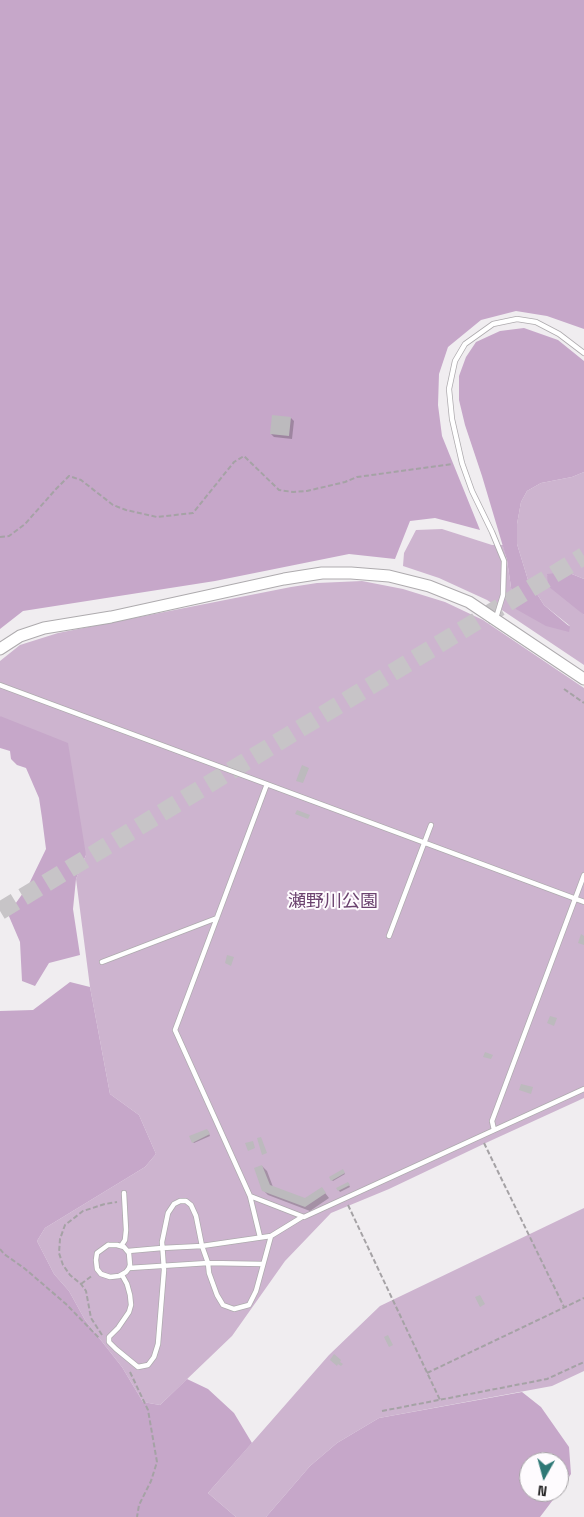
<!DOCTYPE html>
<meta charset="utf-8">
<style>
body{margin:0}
#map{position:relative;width:584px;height:1517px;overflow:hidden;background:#f0edf0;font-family:"Space Grotesk",sans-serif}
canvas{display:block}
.north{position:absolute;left:519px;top:1452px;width:50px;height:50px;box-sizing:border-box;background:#fefbfe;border:1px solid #a6a3a6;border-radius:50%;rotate:187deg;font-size:14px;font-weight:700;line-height:20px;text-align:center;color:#212021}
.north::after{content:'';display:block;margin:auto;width:18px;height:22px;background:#2e7876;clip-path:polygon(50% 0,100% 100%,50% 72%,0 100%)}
</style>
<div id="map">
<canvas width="584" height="1517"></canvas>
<div class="north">N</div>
</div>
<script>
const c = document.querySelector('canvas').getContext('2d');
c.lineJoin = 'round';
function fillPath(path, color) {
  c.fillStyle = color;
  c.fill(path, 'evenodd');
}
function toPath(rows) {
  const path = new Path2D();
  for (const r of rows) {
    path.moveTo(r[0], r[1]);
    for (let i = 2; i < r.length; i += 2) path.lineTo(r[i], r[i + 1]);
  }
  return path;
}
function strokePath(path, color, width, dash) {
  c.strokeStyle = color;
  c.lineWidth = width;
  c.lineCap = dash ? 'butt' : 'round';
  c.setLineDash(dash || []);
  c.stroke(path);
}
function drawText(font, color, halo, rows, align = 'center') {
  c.font = font + ' "Space Grotesk","Noto Sans JP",sans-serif';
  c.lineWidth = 4;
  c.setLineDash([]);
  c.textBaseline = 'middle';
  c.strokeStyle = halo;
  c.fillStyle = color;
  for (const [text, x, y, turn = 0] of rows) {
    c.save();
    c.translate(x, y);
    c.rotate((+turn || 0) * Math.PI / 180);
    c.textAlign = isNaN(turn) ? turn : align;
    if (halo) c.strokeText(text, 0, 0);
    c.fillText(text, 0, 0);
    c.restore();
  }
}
fillPath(toPath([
 [584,472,584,579,567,572,547,575,584,615,584,665,487,600,439,578,403,566,404,553,416,530,442,529,492,545,503,545,507,560,514,608,570,626,544,605,528,580,517,544,517,524,521,502,527,491,541,483,572,477],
 [362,581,403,589,445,602,483,620,584,688,584,1098,490,1141,389,1189,331,1213,285,1261,232,1336,160,1405,143,1402,122,1367,85,1320,69,1291,54,1274,37,1241,45,1228,145,1167,156,1154,139,1115,110,1094,90,987,76,879,86,855,0,716,0,661,20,645,58,633,291,587,317,583],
 [584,1208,584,1371,552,1386,379,1418,337,1443,310,1466,266,1517,236,1517,208,1493,329,1355,380,1306]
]), '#cdb4cf');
fillPath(toPath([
 [0,0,584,0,584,329,547,316,516,311,481,320,448,347,439,374,438,405,442,436,480,530,435,518,410,521,395,559,349,554,215,581,23,611,0,629],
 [524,328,558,340,584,361,584,472,572,477,541,483,527,491,521,502,517,524,517,544,528,580,544,605,570,627,569,632,546,626,514,608,507,560,482,476,465,425,459,400,459,376,466,357,476,342,500,331],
 [567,572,584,579,584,615,548,586,547,574],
 [0,716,68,743,86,855,76,879,73,909,80,955,49,963,35,986,22,981,20,942,8,914,28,886,46,849,42,818,39,798,26,768,17,765,11,759,10,751,0,748],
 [70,982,90,987,110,1094,139,1115,156,1154,145,1167,45,1228,37,1241,54,1274,69,1291,85,1320,122,1367,143,1402,160,1405,187,1379,208,1389,234,1413,252,1443,208,1493,236,1517,0,1517,0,1011,33,1010],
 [522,1392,541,1407,569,1447,571,1474,559,1491,559,1462,529,1462,529,1492,559,1492,540,1517,266,1517,310,1466,337,1443,379,1418]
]), '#c6a7c9');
fillPath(toPath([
 [291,418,294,421,292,439,274,437,271,434],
 [208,1131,210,1136,194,1143,193,1142],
 [262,1166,267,1171,273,1187,305,1199,322,1189,329,1198,310,1211,268,1195,263,1190],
 [343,1171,345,1174,333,1181,330,1178],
 [348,1183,350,1187,340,1192,338,1189]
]), '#0003');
fillPath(toPath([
 [272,415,291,417,289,436,270,434],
 [302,765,309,768,303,783,296,781],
 [297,810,310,815,308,819,295,814],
 [581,934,584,936,584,945,578,943],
 [227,955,234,957,231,966,225,963],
 [550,1016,557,1018,554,1026,547,1023],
 [485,1052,493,1055,491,1059,483,1057],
 [521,1084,533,1087,531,1094,519,1090],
 [207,1129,210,1134,192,1143,189,1136],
 [261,1137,267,1153,262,1155,257,1138],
 [253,1141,255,1148,248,1151,245,1143],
 [262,1165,270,1185,305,1198,322,1187,326,1193,305,1207,262,1191,254,1168],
 [343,1169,345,1173,331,1181,329,1177],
 [348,1182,350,1185,338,1191,336,1188],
 [480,1295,485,1304,480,1307,475,1297],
 [388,1335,393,1345,389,1347,384,1337],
 [334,1354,341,1360,340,1362,343,1364,341,1366,338,1364,337,1366,330,1360]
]), '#bcbabd');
strokePath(toPath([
 [0,911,584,556]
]), '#c7c4c7', 18, [18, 9]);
const service = toPath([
 [496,618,503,595,504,561,492,532,472,491,462,463,452,419,449,389,455,361,465,344,493,324,517,319,536,322,559,334,584,353],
 [0,685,584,902],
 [267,784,175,1030,250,1196,304,1217,584,1089],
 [389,936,431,825],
 [102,962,217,918],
 [494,1130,492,1121,584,875],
 [250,1196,260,1237],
 [108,1245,117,1245,124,1247,129,1253,130,1265,129,1268,126,1272,119,1276,110,1277,101,1274,97,1269,96,1260,97,1253,108,1245],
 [121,1246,125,1240,126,1230,124,1193],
 [128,1251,162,1248,202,1246,271,1236],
 [129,1268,208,1263,263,1264],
 [122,1275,127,1284,130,1295,131,1305,129,1312,118,1328,109,1337,109,1342,116,1349,138,1367,148,1365,154,1357,158,1344,164,1270,162,1242,168,1213,174,1204,180,1201,186,1201,191,1205,196,1216,202,1246,208,1263,209,1273,217,1295,223,1305,234,1309,249,1305,256,1291,271,1236,302,1217]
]);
const tertiary = toPath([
 [0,649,20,636,44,628,111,617,284,579,322,573,351,573,389,576,429,586,469,602,584,679]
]);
strokePath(service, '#aeabae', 6);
strokePath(tertiary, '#aeabae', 13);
strokePath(toPath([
 [0,537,9,536,25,524,56,489,69,476,81,480,113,505,126,510,157,517,193,513,234,462,244,456,279,490,293,492,307,491,345,482,357,477,453,464],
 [564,689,584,703],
 [484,1143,564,1307],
 [348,1205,440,1400],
 [0,1249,4,1254,24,1268,66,1304,100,1339],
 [81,1284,93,1275],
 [102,1335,91,1318,86,1291,81,1284,70,1275,63,1265,59,1253,60,1239,65,1225,83,1211,105,1204,117,1202],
 [130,1372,148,1410,157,1462,151,1481,139,1505,137,1517],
 [427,1373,584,1298],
 [382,1411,547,1379,584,1362]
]), '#a5a2a5', 2, [5, 2.5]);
strokePath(service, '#fff', 4.5);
strokePath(tertiary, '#fff', 11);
drawText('18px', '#6b426f', '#fefbfe', [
 ["瀬野川公園",333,902]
]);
</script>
